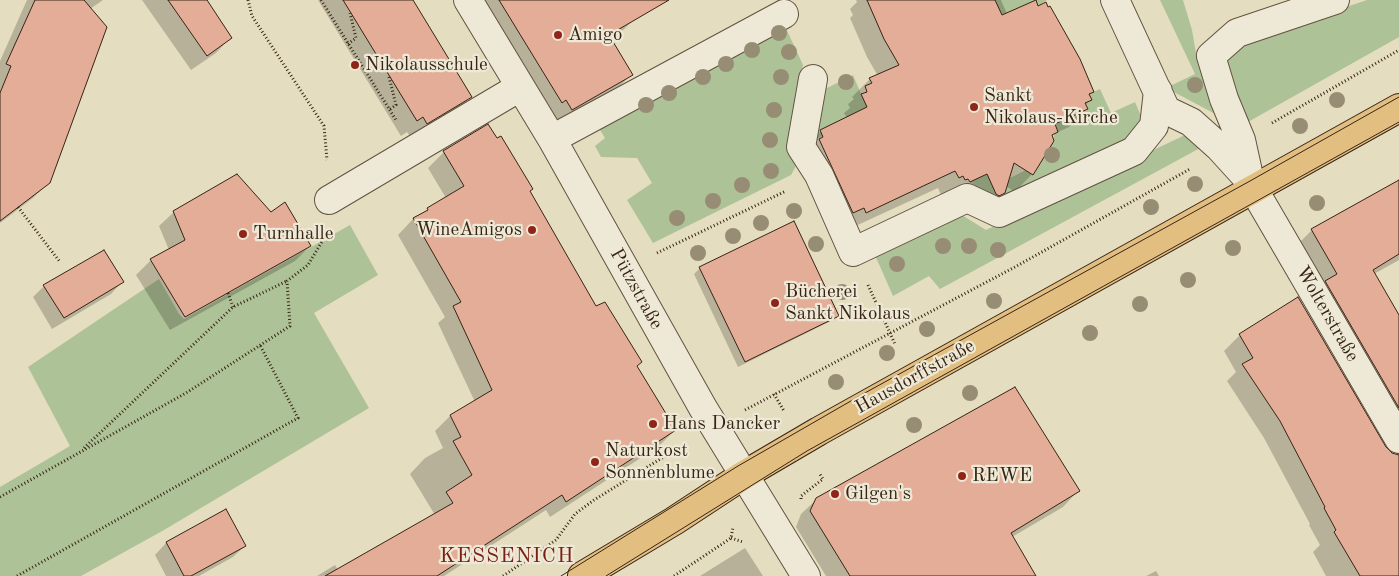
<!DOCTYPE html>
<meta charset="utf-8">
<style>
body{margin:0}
canvas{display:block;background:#e5ddc0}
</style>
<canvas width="1399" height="576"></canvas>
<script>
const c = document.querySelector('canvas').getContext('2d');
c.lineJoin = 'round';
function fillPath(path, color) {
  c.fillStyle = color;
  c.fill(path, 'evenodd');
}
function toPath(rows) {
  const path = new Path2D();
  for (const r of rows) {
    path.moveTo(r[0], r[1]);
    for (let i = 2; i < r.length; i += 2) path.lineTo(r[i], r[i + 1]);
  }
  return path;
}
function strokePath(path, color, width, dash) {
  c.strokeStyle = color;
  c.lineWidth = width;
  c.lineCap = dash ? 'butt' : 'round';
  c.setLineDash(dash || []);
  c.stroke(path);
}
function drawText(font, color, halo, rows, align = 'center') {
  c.font = font + ' "Old Standard TT",serif';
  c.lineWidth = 4.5;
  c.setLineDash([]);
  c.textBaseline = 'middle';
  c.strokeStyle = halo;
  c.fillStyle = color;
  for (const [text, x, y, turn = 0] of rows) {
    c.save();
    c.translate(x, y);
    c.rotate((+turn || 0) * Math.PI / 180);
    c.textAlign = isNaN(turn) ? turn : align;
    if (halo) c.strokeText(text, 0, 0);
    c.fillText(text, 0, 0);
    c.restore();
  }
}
fillPath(toPath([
 [995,0,1047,0,1038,6,1036,0,1029,3,1005,21],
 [1160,0,1183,0,1192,30,1197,59,1219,116,1172,91,1170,86,1195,74],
 [1367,0,1399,0,1399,37,1248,122,1226,72,1227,59,1251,39],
 [784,24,803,65,790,142,798,162,791,175,653,243,627,200,652,183,637,158,601,157,595,146,605,138,600,130,602,117],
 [853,75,864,101,869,107,809,144,817,93],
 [1100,89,1111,113,1135,102,1143,121,1133,137,998,201,970,182,976,179,985,169,1007,186,1010,178,1026,170,1033,175,1048,145,1055,142,1053,139,1055,133,1058,131,1056,126,1053,126,1052,123,1080,106,1082,112,1088,110,1085,103,1092,100,1089,94],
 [1187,134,1202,147,940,289,929,276,893,296,874,253,957,212,986,230],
 [350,225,378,275,314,313,369,408,164,530,81,576,0,576,0,487,70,446,28,367,159,279,179,314,184,319]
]), '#aec297');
fillPath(toPath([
 [27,0,103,0,90,9,49,182,33,198,0,223,0,61],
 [142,0,206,0,231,37,216,53,191,70],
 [318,0,412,0,470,97,455,112,411,138,407,132,401,136],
 [470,0,623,0,635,19,611,41,631,75,612,94,552,128],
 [856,0,1001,0,1007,14,1093,91,1089,95,1091,100,1085,105,1087,109,1069,127,1056,133,1051,137,1032,174,1015,192,1006,186,1004,192,986,210,948,197,946,192,941,195,938,188,849,229,804,149,821,131,847,118,844,113,850,108,848,104,854,99,852,97,870,79,878,76,867,57,850,18,853,15,850,9,857,2],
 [444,152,529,192,596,308,636,367,675,430,659,446,550,517,546,510,444,576,317,576,335,565,338,570,435,515,410,474,425,458,443,448,435,431,450,416,475,402,438,323,445,317,398,235,413,219,446,198,428,168],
 [1399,181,1399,260,1374,274,1399,318,1399,456,1397,447,1296,246,1312,230],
 [174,212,271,214,310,246,295,261,170,330,136,275,151,260,169,250,159,226],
 [700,268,837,315,831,321,738,367,694,274],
 [122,282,111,294,52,329,33,297,44,286],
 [1298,299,1384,448,1390,453,1399,456,1399,576,1326,576,1313,552,1320,545,1309,525,1310,524,1264,438,1227,381,1236,372,1224,351,1240,335],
 [1078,491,1063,507,1012,537,1035,576,826,576,796,527,801,514,817,499],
 [226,511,245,546,233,557,199,576,166,576,155,555,166,543],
 [745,548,763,576,700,576],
 [1156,571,1159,576,1146,576]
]), '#0003');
const building = toPath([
 [35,0,84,0,107,27,50,183,0,221,0,93,11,66,6,64,35,0],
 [168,0,207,0,232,38,207,56,168,0],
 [343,0,413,0,472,97,427,124,423,117,417,121,343,0],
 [499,0,669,0,609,35,633,75,572,110,566,100,562,103,499,0],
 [867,0,995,0,1002,15,1036,0,1038,6,1046,2,1048,7,1050,6,1080,59,1094,92,1089,94,1092,100,1085,103,1088,109,1055,124,1058,132,1052,135,1054,141,1033,175,1014,163,1005,193,999,196,996,194,987,174,970,182,968,179,965,180,963,176,959,178,955,171,866,213,864,208,853,213,819,139,823,137,820,130,867,107,861,94,867,92,865,86,872,83,869,78,899,65,884,39,867,0],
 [488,124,497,138,501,136,533,189,530,191,596,306,605,302,642,362,637,366,676,430,566,502,562,495,437,576,325,576,453,503,446,492,472,475,453,441,461,437,450,415,492,390,453,306,461,302,413,218,428,210,427,208,464,186,443,151,488,124],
 [237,174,271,212,285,202,311,246,185,317,150,259,185,240,173,211,237,174],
 [1399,180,1399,254,1373,270,1399,315,1399,408,1325,281,1337,274,1311,229,1399,180],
 [794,221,839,316,745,362,699,267,794,221],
 [104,250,124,282,64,318,43,285,104,250],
 [1298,297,1386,447,1392,453,1399,455,1399,576,1360,576,1334,532,1336,530,1324,508,1325,507,1280,421,1242,364,1253,358,1239,334,1298,297],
 [1015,387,1080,491,1011,533,1036,576,850,576,810,511,816,498,1015,387],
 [226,509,246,546,191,576,184,576,166,542,226,509]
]);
fillPath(building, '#e4ad97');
strokePath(building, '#372415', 1);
const minor = toPath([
 [468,0,552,139,703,408,806,576],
 [1115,0,1166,110,1191,122,1219,147,1249,180],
 [1335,0,1237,33,1211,56,1224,99,1241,140,1250,181,1254,190,1399,439],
 [813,79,801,147,819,175,853,252,967,198,999,213,1134,151,1154,126,1158,91],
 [552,139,784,14],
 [329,200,520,87]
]);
const major = toPath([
 [582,576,674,521,744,475,819,431,1399,108]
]);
strokePath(minor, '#625240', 30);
strokePath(major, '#372415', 30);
strokePath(toPath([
 [248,0,252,16,324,126,327,160],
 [321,0,396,120],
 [348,44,356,38,350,13],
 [389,77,396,105,389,110],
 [1272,123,1399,50],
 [18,207,60,262],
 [657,253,786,191],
 [868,285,895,344],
 [228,293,233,307],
 [774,394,784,411],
 [745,410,1015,267,1190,169],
 [84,448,233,307,287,281],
 [0,497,186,393,290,326,287,281,308,265,326,235],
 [801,499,801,496,823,479,819,473],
 [731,538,743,542],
 [17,576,298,418,260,345],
 [503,576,556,540,575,514,594,500,683,445],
 [674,576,731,538,733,527]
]), '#372415', 3, [1, 2.5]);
strokePath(minor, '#eee9d6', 28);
strokePath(major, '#e2be80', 28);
strokePath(toPath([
 [561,576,738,466,863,394,1250,181,1399,97],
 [606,576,807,451,1399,122]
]), '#372415', 1);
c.fillStyle = '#968d74';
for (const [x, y] of [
 [779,33],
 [752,50],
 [789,52],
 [726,64],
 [703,77],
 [781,77],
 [846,82],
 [1195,85],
 [669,93],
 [1337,100],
 [646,105],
 [774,110],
 [1300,126],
 [770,140],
 [1052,155],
 [771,171],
 [1195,184],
 [742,185],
 [713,201],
 [1317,203],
 [1151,207],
 [794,211],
 [677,218],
 [761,223],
 [733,236],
 [816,244],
 [943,246],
 [969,246],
 [1233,248],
 [998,250],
 [698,253],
 [897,264],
 [1188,280],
 [842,292],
 [994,301],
 [1140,304],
 [927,329],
 [1090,333],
 [887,353],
 [836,382],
 [970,393],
 [914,425]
]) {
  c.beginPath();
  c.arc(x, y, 8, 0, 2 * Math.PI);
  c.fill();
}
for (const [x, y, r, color] of [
 [558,35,5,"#8f2418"],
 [355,65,5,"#8f2418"],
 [974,107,5,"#8f2418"],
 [532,230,5,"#8f2418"],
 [243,234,5,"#8f2418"],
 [775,303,5,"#8f2418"],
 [653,424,5,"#8f2418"],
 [595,462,5,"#8f2418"],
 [962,476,5,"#8f2418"],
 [835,494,5,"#8f2418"]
]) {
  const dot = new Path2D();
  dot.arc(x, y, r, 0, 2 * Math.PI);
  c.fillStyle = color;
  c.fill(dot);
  strokePath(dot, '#eee9d6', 2);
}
drawText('19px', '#372415', '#eee9d6', [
 ["Amigo",568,35],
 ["Nikolausschule",365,65],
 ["Sankt",984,96],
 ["Nikolaus-Kirche",984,118],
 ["WineAmigos",522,230,"right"],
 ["Turnhalle",253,234],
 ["Bücherei",785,292],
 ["Sankt Nikolaus",785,314],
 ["Hans Dancker",663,424],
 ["Naturkost",605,451],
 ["Sonnenblume",605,473],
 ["REWE",972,476],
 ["Gilgen's",845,494]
], 'left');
drawText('19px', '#372415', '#eee9d6', [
 ["Pützstraße",636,289,61],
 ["Wolterstraße",1327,314,60],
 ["Hausdorffstraße",915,377,-29]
]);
c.letterSpacing = '1px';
drawText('21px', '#7a1f14', '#eee9d6', [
 ["KESSENICH",507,556]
]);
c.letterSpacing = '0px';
</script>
